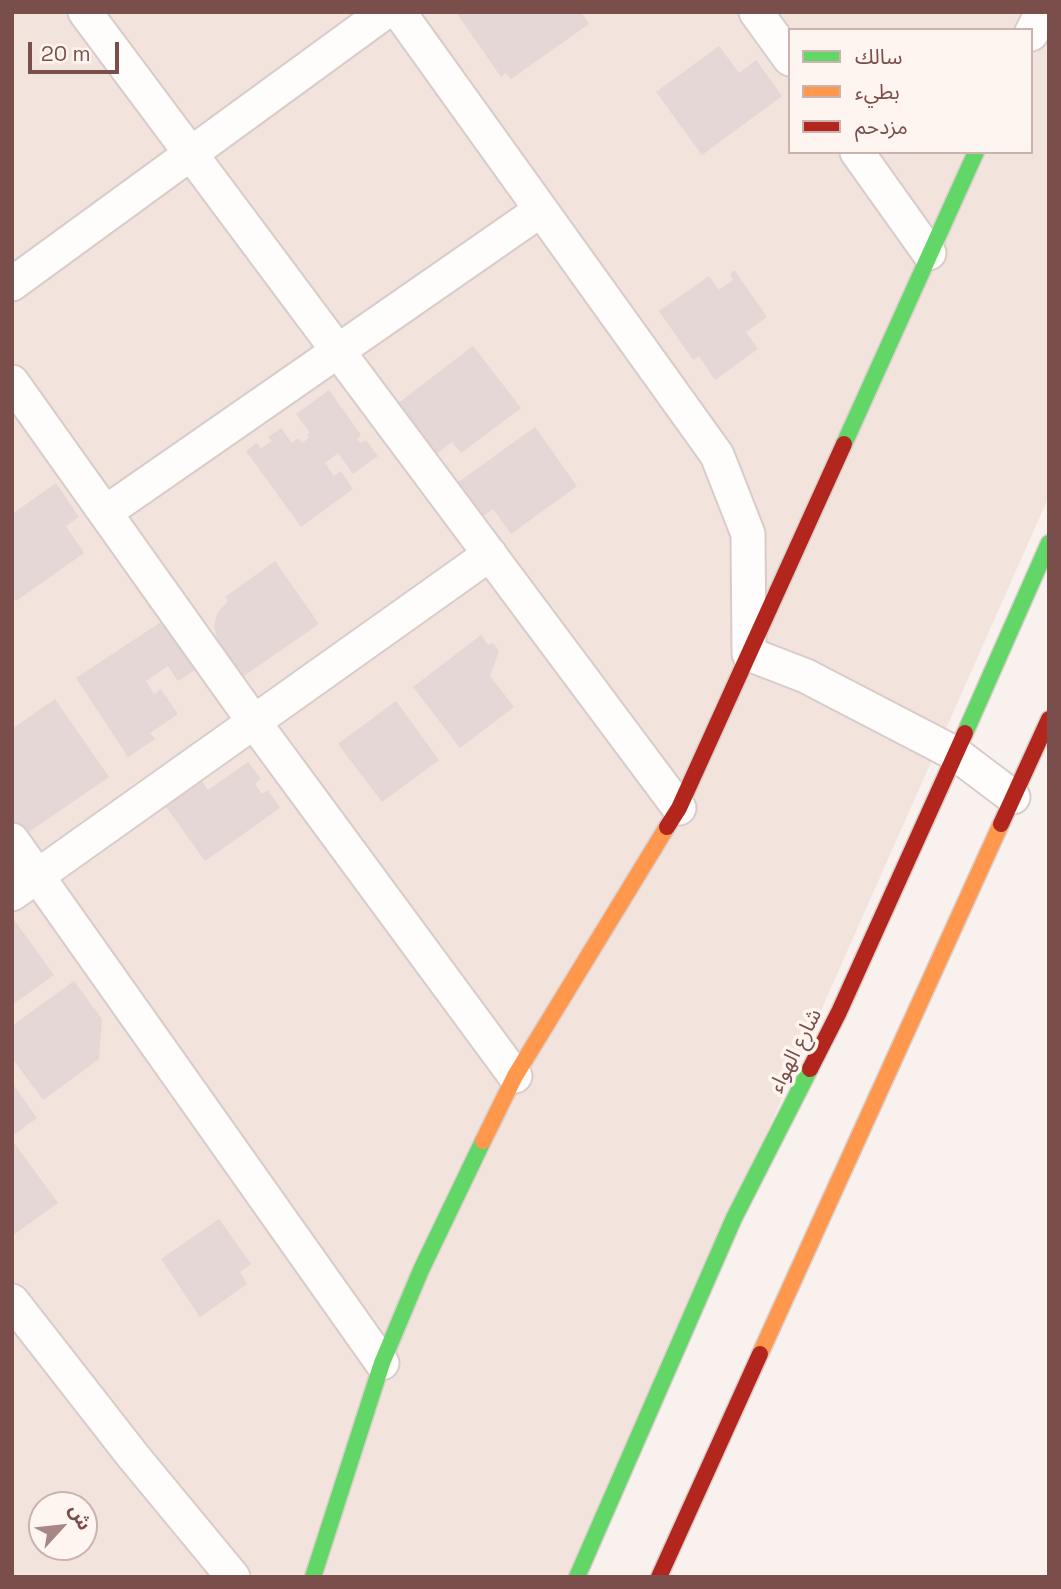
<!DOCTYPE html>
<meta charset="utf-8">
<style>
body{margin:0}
#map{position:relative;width:1061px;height:1589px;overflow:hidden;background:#f8f1ee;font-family:"Space Grotesk","Noto Sans Arabic",sans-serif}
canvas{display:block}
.frame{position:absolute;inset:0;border:14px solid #7a4e4a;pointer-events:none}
.legend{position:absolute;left:788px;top:28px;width:245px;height:126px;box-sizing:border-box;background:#fff5f0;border:2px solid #cab2ae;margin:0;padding:9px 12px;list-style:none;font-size:21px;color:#7a4e4a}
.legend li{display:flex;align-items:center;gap:14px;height:35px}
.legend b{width:35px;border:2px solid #cab2ae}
.north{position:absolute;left:28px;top:1491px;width:70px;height:70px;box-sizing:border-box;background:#fff5f0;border:2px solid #cab2ae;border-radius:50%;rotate:63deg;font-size:19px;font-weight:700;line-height:28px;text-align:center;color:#7a4e4a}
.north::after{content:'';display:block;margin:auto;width:24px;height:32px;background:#a68783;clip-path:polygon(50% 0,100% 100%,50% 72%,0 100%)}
.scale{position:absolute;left:28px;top:42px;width:91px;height:32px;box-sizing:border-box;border:4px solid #7a4e4a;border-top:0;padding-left:9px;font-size:21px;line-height:24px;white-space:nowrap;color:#7a4e4a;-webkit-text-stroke:5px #fff5f0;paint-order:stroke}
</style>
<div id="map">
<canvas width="1061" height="1589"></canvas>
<div class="frame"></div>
<ul class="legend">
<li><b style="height:9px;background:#63d668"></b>سالك</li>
<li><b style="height:9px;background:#ff974d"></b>بطيء</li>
<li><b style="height:9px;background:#b3261e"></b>مزدحم</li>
</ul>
<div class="north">ش</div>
<div class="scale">20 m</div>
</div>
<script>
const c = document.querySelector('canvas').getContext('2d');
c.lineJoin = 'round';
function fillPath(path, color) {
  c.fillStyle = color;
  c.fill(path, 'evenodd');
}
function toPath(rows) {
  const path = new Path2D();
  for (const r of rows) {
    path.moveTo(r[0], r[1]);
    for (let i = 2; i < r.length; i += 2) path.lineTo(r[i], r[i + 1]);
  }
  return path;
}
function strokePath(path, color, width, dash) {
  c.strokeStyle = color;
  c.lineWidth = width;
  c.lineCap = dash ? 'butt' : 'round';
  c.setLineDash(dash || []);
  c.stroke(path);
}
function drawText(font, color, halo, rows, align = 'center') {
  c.font = font + ' "Space Grotesk","Noto Sans Arabic",sans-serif';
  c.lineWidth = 7;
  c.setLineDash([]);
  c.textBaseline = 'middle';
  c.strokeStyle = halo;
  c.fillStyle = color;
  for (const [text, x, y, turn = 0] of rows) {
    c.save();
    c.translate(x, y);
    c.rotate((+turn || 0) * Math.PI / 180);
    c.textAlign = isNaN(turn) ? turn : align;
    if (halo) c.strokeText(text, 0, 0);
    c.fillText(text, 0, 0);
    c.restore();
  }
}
fillPath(toPath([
 [12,12,1049,12,1049,496,570,1577,12,1577],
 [790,30,1031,30,1031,152,790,152],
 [42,1505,84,1505,84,1547,42,1547]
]), '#f3e3dd');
fillPath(toPath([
 [456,12,581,12,589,24,511,79,506,73,501,77],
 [719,46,739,73,756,60,782,96,702,155,656,92],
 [733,271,735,271,767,317,746,332,758,349,715,380,699,356,693,360,659,311,709,276,719,290,733,280,730,274],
 [473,346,521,408,461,453,452,442,426,462,388,411],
 [329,390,361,435,357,439,360,443,366,440,378,456,353,474,338,453,325,463,334,476,341,471,353,489,301,527,246,451,257,443,261,448,272,441,268,437,281,428,292,443,298,438,302,443,309,438,307,435,310,433,296,414],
 [535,427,577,486,511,534,493,509,477,521,453,486],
 [56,483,79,517,66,526,84,553,16,601,12,596,12,514],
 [275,561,319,624,241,678,220,648,214,627,215,621,218,612,228,601,225,597],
 [164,620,196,669,178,681,168,666,146,681,154,694,161,689,178,714,150,733,155,739,128,757,76,678],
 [481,635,488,645,493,643,499,651,490,676,514,707,460,748,413,687],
 [55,699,109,777,20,838,12,826,12,729],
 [396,701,439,760,382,802,338,744],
 [248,762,261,779,255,784,262,794,268,790,280,808,205,861,159,797,195,772,208,790],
 [12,917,54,975,12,1005],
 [74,981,102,1019,99,1059,43,1100,12,1058,12,1026],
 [12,1083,37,1118,12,1136],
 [12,1140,58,1203,12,1236],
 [219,1219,251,1264,240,1272,247,1284,200,1317,161,1259]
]), '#e5d7d5');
const street = toPath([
 [85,12,679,808],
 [399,12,717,455,748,534,749,654,806,676,956,754,1013,797],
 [756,12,790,59],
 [1031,34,1042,12],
 [857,152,929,253],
 [12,284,385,12],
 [12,382,254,722,515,1076],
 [106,512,541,210],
 [12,840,382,1363],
 [12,894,490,554],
 [12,1301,133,1456,233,1577]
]);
const fast = toPath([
 [844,444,976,152],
 [965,733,1049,543],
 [313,1577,382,1363,421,1270,483,1141],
 [577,1577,734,1218,810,1069]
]);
const slow = toPath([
 [483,1141,515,1076,667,827],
 [760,1354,1001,824]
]);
const jam = toPath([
 [1001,824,1049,719],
 [667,827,679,808,844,444],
 [810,1069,839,1012,965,733],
 [659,1577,760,1354]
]);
strokePath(street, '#d8ccca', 37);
strokePath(fast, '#d9cecb', 19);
strokePath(slow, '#d9cecb', 19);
strokePath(jam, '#d9cecb', 19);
strokePath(street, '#fefdfc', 33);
strokePath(fast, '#63d668', 16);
strokePath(slow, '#ff974d', 16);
strokePath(jam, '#b3261e', 16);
drawText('21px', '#7a4e4a', '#fff5f0', [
 ["شارع الهواء",796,1051,-63]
]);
</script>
